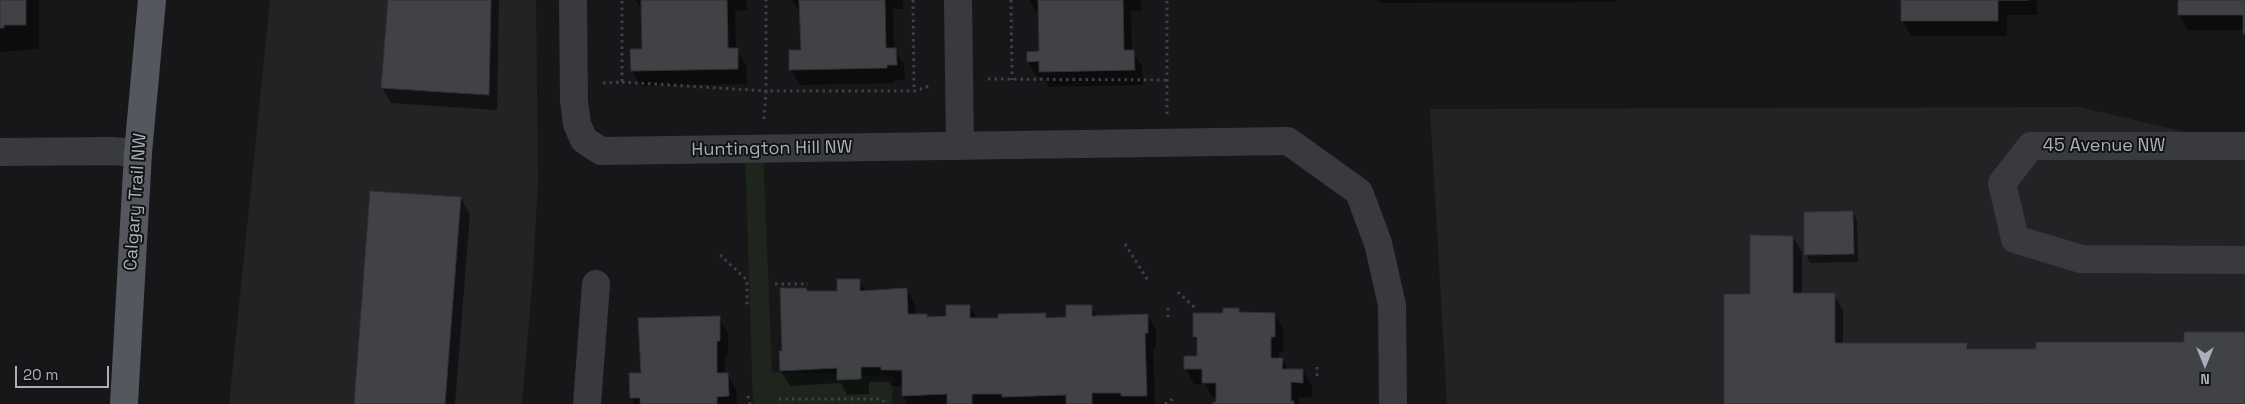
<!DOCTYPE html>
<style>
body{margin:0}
#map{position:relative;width:2245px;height:404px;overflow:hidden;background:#171719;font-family:"Space Grotesk",sans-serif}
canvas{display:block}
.north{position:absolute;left:2180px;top:339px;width:50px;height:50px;-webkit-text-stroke:4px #121214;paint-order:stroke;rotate:180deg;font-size:14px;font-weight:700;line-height:20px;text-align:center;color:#a9b0ba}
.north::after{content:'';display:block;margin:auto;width:18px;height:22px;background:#a9b0ba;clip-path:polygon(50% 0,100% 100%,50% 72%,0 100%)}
.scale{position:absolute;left:15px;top:366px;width:94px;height:22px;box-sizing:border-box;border:2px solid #a9b0ba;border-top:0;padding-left:6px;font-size:15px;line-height:18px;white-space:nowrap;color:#a9b0ba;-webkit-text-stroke:4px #121214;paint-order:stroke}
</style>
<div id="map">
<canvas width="2245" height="404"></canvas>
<div class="north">N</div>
<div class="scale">20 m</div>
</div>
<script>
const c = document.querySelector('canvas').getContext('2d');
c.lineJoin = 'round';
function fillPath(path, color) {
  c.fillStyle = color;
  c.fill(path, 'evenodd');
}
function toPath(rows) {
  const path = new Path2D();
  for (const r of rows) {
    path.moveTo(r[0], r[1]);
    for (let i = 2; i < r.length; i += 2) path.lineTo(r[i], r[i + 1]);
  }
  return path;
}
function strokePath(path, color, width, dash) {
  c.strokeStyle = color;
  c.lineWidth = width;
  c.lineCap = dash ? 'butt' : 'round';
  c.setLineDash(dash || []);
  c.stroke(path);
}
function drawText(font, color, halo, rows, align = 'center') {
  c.font = font + ' "Space Grotesk",sans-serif';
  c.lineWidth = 4;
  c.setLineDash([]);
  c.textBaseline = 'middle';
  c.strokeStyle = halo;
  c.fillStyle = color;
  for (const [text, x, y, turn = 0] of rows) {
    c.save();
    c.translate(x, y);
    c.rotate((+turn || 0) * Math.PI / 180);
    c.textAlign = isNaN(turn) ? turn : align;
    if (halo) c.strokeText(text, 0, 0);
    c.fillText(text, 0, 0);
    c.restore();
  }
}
fillPath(toPath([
 [270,0,536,0,538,180,533,275,522,404,229,404],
 [2079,107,2245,146,2245,404,1447,404,1430,109]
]), '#232326');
fillPath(toPath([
 [745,149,763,149,772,372,893,376,892,402,894,404,753,404]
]), '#1d251d');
fillPath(toPath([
 [0,0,39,0,39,49,0,52],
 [389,0,499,0,497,110,391,103,382,88],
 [635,0,746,0,747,10,735,11,736,49,746,65,747,84,641,86,632,71,644,50,643,10],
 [792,0,903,0,903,9,893,9,894,49,904,64,905,80,895,80,895,83,800,85,791,70,802,51,801,10,798,10],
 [1029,0,1141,0,1141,11,1131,11,1132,51,1142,66,1143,85,1049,87,1043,76,1037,77,1028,61,1040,52,1039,12,1036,12],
 [1378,0,1617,0,1617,2,1380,3],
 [1902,0,2037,0,2037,15,2007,15,2007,36,1911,36,1902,20],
 [2179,0,2245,0,2245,35,2244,30,2188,30,2179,15],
 [461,199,470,214,455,404,355,404],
 [1853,212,1857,221,1858,262,1810,263,1806,254],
 [1793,237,1802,252,1802,295,1834,295,1843,310,1843,344,1966,344,1970,350,2037,350,2185,343,2245,333,2245,404,1725,404,1751,296],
 [859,280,866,292,907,289,915,305,916,315,927,315,928,318,947,318,970,307,977,319,1045,315,1047,319,1067,318,1091,306,1098,318,1148,316,1156,331,1156,348,1153,348,1155,404,908,404,903,396,903,386,891,386,889,382,869,382,869,394,847,395,841,383,790,386,781,371,784,352,807,292,838,292],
 [1238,309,1241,314,1275,314,1283,329,1283,352,1279,352,1279,359,1282,359,1289,371,1303,371,1312,386,1312,398,1299,397,1299,404,1215,404,1217,403,1217,398,1213,398,1205,384,1194,384,1186,369,1198,358,1198,344,1194,337,1195,314,1224,314],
 [719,318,728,333,728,356,725,356,725,374,727,374,736,390,737,404,635,404,631,397,642,374]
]), '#0007');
const building = toPath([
 [0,0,26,0,26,25,4,25,4,28,0,28,0,0],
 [388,0,491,0,489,95,381,88,388,0],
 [641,0,727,0,728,48,738,48,738,69,631,71,630,49,642,49,641,0],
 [799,0,885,0,886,48,896,48,897,65,887,65,887,68,789,70,789,50,801,50,799,0],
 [1038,0,1123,0,1124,50,1134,50,1135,70,1039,72,1039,61,1027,62,1027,52,1039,51,1038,0],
 [1901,0,2029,0,1998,0,1998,21,1901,21,1901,0],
 [2178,0,2245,0,2245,34,2243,34,2243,15,2178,15,2178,0],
 [370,191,461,197,445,404,354,404,370,191],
 [1853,211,1854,254,1804,255,1804,212,1853,211],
 [1750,235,1793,236,1793,293,1835,293,1835,343,1967,343,1967,349,2036,349,2036,342,2184,342,2184,332,2245,332,2245,404,1724,404,1724,294,1750,294,1750,235],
 [837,279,860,279,860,291,907,288,908,314,927,314,927,317,946,316,946,305,970,305,970,318,998,318,998,314,1046,313,1046,318,1066,317,1066,305,1092,305,1092,316,1148,314,1148,333,1145,333,1147,396,1121,396,1121,393,1092,393,1092,404,1066,404,1066,395,1002,397,1002,394,972,394,972,404,947,404,947,394,902,396,902,370,881,370,881,367,861,367,861,379,837,380,837,368,780,371,779,351,782,351,780,288,806,288,807,291,837,291,837,279],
 [1223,308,1239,308,1239,312,1275,313,1275,337,1271,337,1271,358,1283,358,1282,369,1303,369,1303,383,1291,382,1291,401,1294,401,1294,404,1213,404,1213,402,1216,402,1216,383,1202,383,1202,369,1184,369,1184,356,1197,356,1197,337,1193,337,1193,313,1223,313,1223,308],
 [720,316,720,341,717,341,717,373,728,373,729,396,717,397,717,404,640,404,640,398,630,398,629,373,641,373,638,318,720,316]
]);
fillPath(building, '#414246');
strokePath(building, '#313135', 1);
strokePath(toPath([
 [913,0,914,91],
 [1011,0,1012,80],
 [988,79,1167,80],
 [622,82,766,91,766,0],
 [603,83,622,82,622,0],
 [1167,114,1167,0],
 [764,119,766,91,914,91,930,86],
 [1125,244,1149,282],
 [720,255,747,280,747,305],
 [775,284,808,284],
 [1178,292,1196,309],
 [1168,317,1168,308],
 [1317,367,1317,377],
 [748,396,750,404],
 [779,399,881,399,888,404],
 [1165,404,1173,399]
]), '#3e4145', 3, [2.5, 4]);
strokePath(toPath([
 [573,0,574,101,577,124,584,140,601,151,1288,141,1359,192,1378,243,1392,305,1393,404],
 [958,0,960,146],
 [2245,146,2031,146,2002,183,2015,239,2081,259,2245,260],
 [0,152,112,151,138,153],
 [587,404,596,284]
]), '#383a3e', 28);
strokePath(toPath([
 [124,404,138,153,152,0]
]), '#54575e', 28);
drawText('18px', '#a9b0ba', '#121214', [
 ["45 Avenue NW",2104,146],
 ["Huntington Hill NW",772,149,-1],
 ["Calgary Trail NW",136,202,-86]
]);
</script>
